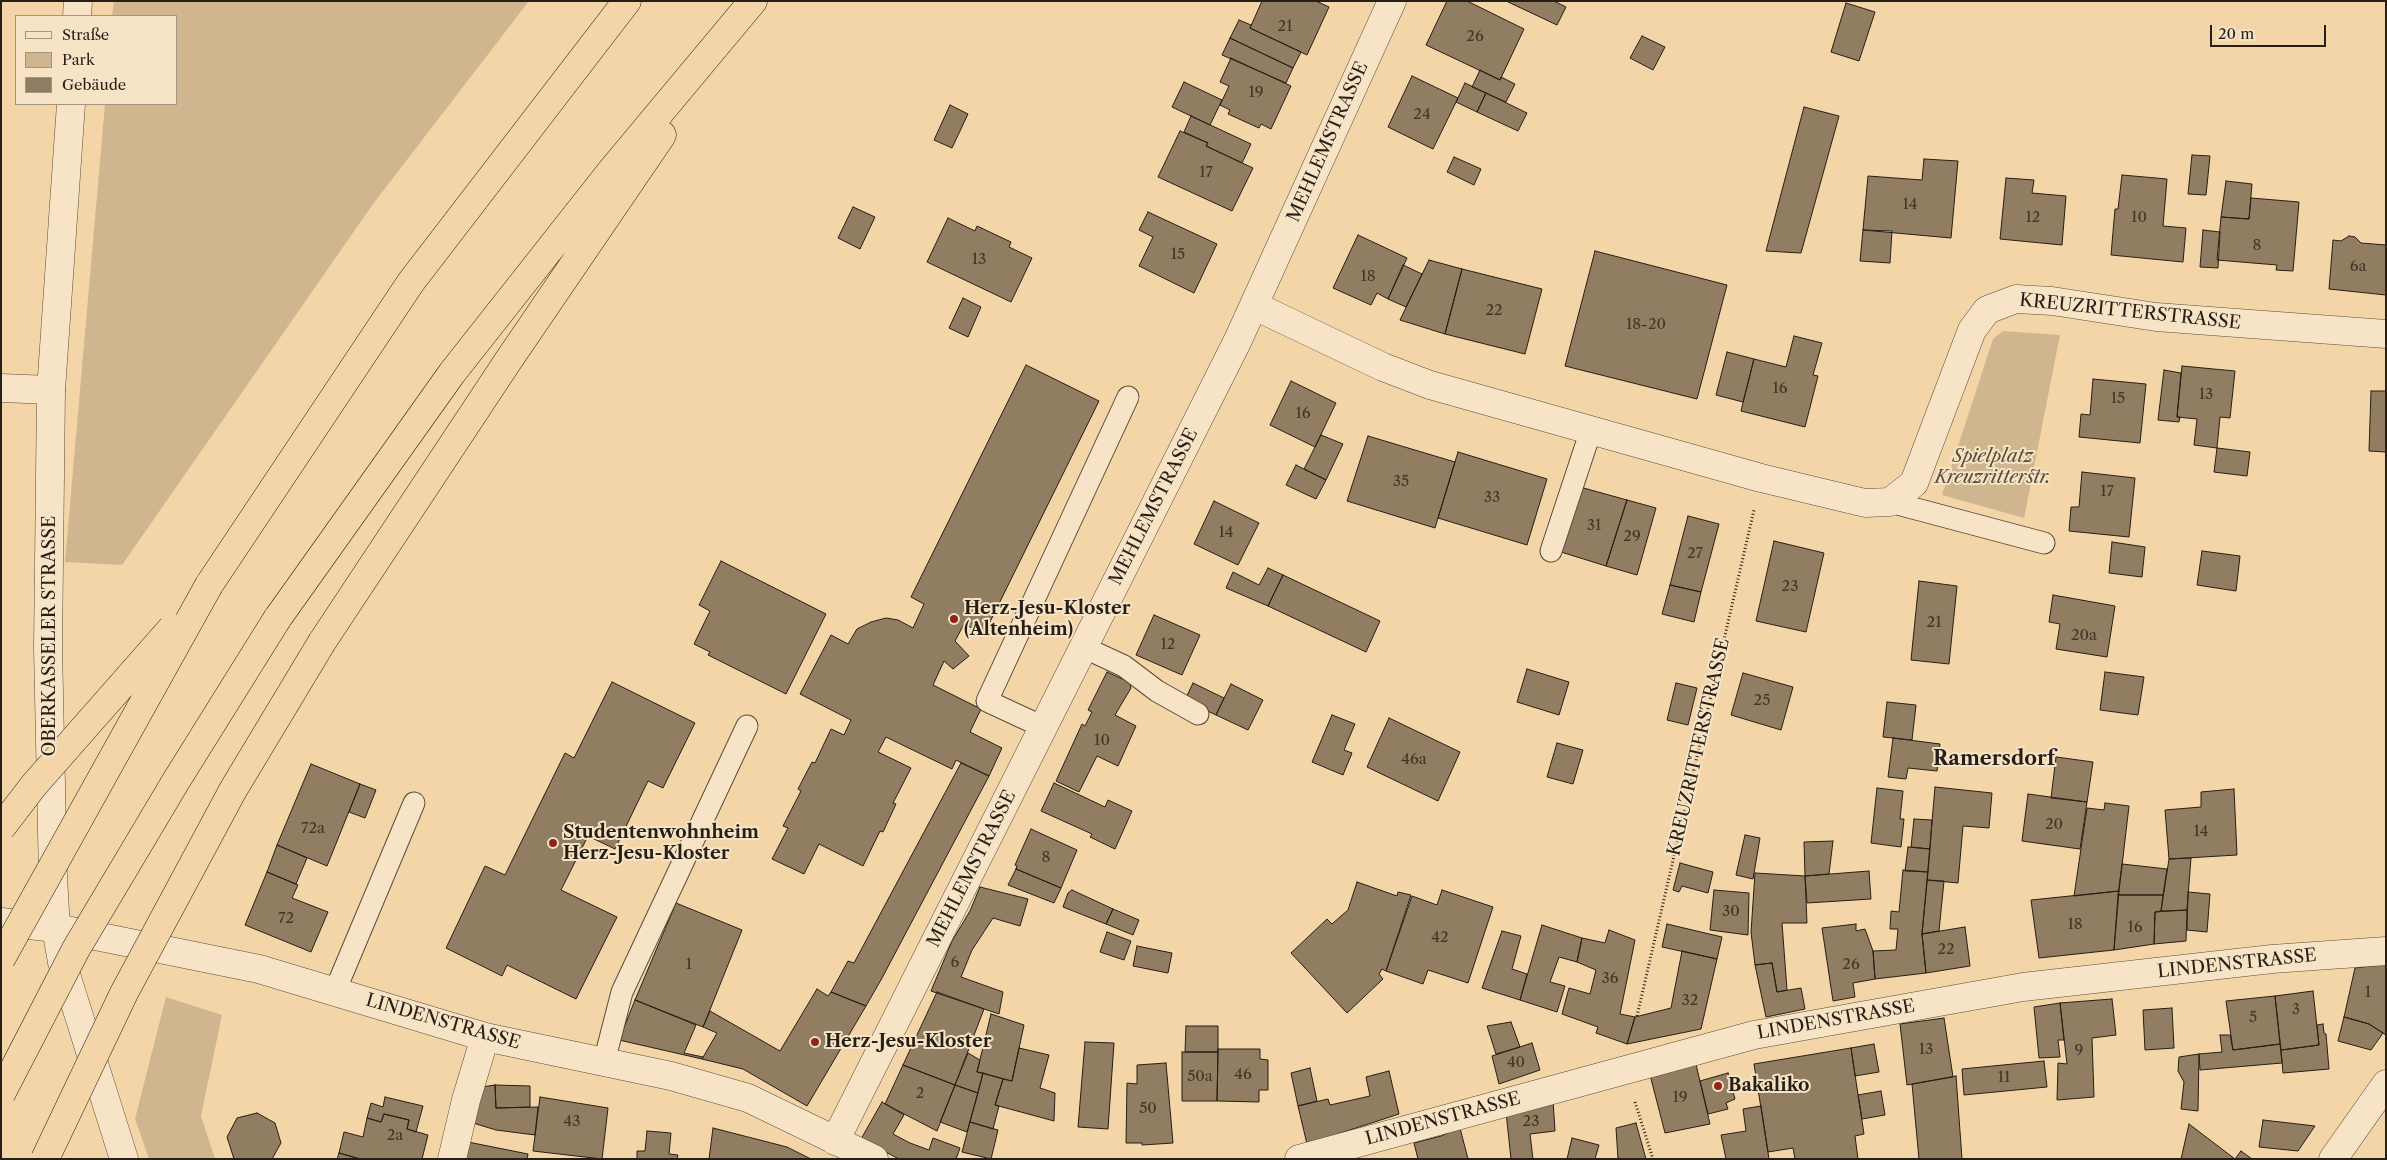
<!DOCTYPE html>
<meta charset="utf-8">
<style>
body{margin:0}
#map{position:relative;width:2387px;height:1160px;overflow:hidden;background:#f3d5a8;font-family:"Libre Caslon Text",serif}
canvas{display:block}
.frame{position:absolute;inset:0;border:2px solid #271e15;pointer-events:none}
.legend{position:absolute;left:15px;top:15px;width:162px;height:90px;box-sizing:border-box;background:#f7e4c6;border:1px solid #a4957f;margin:0;padding:6px 9px;list-style:none;font-size:15px;color:#271e15}
.legend li{display:flex;align-items:center;gap:10px;height:25px}
.legend b{width:25px;border:1px solid #a4957f}
.scale{position:absolute;left:2210px;top:25px;width:116px;height:22px;box-sizing:border-box;border:2px solid #271e15;border-top:0;padding-left:6px;font-size:15px;line-height:18px;white-space:nowrap;color:#271e15;-webkit-text-stroke:4px #f7e4c6;paint-order:stroke}
</style>
<div id="map">
<canvas width="2387" height="1160"></canvas>
<div class="frame"></div>
<ul class="legend">
<li><b style="height:6px;background:#f7e4c6"></b>Straße</li>
<li><b style="height:14px;background:#d0b68f"></b>Park</li>
<li><b style="height:14px;background:#917d61"></b>Gebäude</li>
</ul>
<div class="scale">20 m</div>
</div>
<script>
const c = document.querySelector('canvas').getContext('2d');
c.lineJoin = 'round';
function fillPath(path, color) {
  c.fillStyle = color;
  c.fill(path, 'evenodd');
}
function toPath(rows) {
  const path = new Path2D();
  for (const r of rows) {
    path.moveTo(r[0], r[1]);
    for (let i = 2; i < r.length; i += 2) path.lineTo(r[i], r[i + 1]);
  }
  return path;
}
function strokePath(path, color, width, dash) {
  c.strokeStyle = color;
  c.lineWidth = width;
  c.lineCap = dash ? 'butt' : 'round';
  c.setLineDash(dash || []);
  c.stroke(path);
}
function drawText(font, color, halo, rows, align = 'center') {
  c.font = font + ' "Libre Caslon Text",serif';
  c.lineWidth = 4;
  c.setLineDash([]);
  c.textBaseline = 'middle';
  c.strokeStyle = halo;
  c.fillStyle = color;
  for (const [text, x, y, turn = 0] of rows) {
    c.save();
    c.translate(x, y);
    c.rotate((+turn || 0) * Math.PI / 180);
    c.textAlign = isNaN(turn) ? turn : align;
    if (halo) c.strokeText(text, 0, 0);
    c.fillText(text, 0, 0);
    c.restore();
  }
}
fillPath(toPath([
 [114,1,529,1,373,204,122,565,65,562,105,104,176,104,176,16,112,16],
 [2003,331,2060,335,2024,518,1942,495,1993,339],
 [166,997,222,1015,201,1116,215,1159,149,1159,135,1119]
]), '#d0b68f');
const building = toPath([
 [1262,1,1316,1,1329,7,1307,55,1250,28,1262,1],
 [1447,1,1467,1,1524,29,1500,80,1426,45,1447,1],
 [1506,1,1554,1,1566,7,1557,25,1506,1],
 [1846,3,1875,12,1859,61,1831,52,1846,3],
 [1239,20,1251,25,1250,28,1301,52,1293,68,1230,38,1239,20],
 [1642,36,1665,47,1653,70,1630,58,1642,36],
 [1230,38,1293,68,1286,83,1222,55,1230,38],
 [1231,58,1291,86,1271,129,1261,124,1259,128,1228,114,1230,110,1220,105,1229,86,1220,82,1231,58],
 [1480,70,1500,80,1501,77,1515,84,1506,102,1472,87,1480,70],
 [1412,76,1458,98,1433,149,1388,127,1412,76],
 [1184,82,1222,100,1210,125,1172,107,1184,82],
 [1465,83,1486,93,1477,112,1456,102,1465,83],
 [1486,93,1527,113,1518,131,1477,112,1486,93],
 [950,105,968,114,952,148,934,140,950,105],
 [1804,107,1839,116,1801,253,1766,251,1804,107],
 [1191,116,1251,144,1242,163,1206,146,1208,143,1184,132,1191,116],
 [1180,131,1208,143,1206,146,1253,168,1232,211,1158,177,1180,131],
 [2192,155,2210,156,2206,195,2188,194,2192,155],
 [1454,157,1481,169,1474,185,1447,172,1454,157],
 [1924,159,1958,161,1951,238,1863,230,1868,176,1922,180,1924,159],
 [2122,175,2167,179,2163,226,2186,228,2183,262,2111,255,2115,209,2118,209,2122,175],
 [2006,178,2034,180,2032,193,2066,196,2062,245,2000,239,2006,178],
 [2226,181,2252,184,2249,219,2221,217,2226,181],
 [2251,198,2299,202,2293,271,2276,270,2277,265,2217,260,2221,217,2249,219,2251,198],
 [853,207,875,217,860,249,838,238,853,207],
 [1148,212,1217,244,1194,293,1139,266,1153,237,1139,230,1148,212],
 [948,218,975,231,977,226,1011,242,1009,247,1032,258,1011,302,927,262,948,218],
 [1863,230,1892,231,1890,263,1860,261,1863,230],
 [2203,230,2220,232,2218,268,2200,267,2203,230],
 [1358,235,1407,258,1388,299,1377,293,1371,305,1333,288,1358,235],
 [2349,236,2355,237,2361,243,2386,245,2386,295,2329,289,2333,240,2341,241,2349,236],
 [1595,251,1727,285,1697,399,1565,366,1595,251],
 [1429,260,1462,269,1445,334,1400,320,1429,260],
 [1403,265,1422,274,1406,307,1388,299,1403,265],
 [1462,269,1542,289,1525,354,1445,334,1462,269],
 [963,298,981,307,968,337,949,328,963,298],
 [1794,336,1822,343,1813,375,1818,376,1805,427,1741,411,1754,359,1786,367,1794,336],
 [1727,352,1754,359,1743,402,1716,395,1727,352],
 [1026,365,1099,401,984,634,964,624,955,641,969,656,953,669,944,661,933,685,981,709,970,732,1002,748,989,776,956,760,952,769,886,737,878,752,911,768,893,803,896,804,883,832,880,831,863,866,819,844,804,874,772,859,788,828,783,826,801,791,798,789,812,762,815,763,831,729,844,735,851,720,800,694,831,635,848,644,857,629,871,622,886,618,898,620,913,628,924,604,911,597,1026,365],
 [2182,366,2235,371,2230,418,2220,417,2217,448,2194,445,2197,419,2177,417,2182,366],
 [2164,370,2181,373,2177,417,2180,417,2179,422,2158,420,2164,370],
 [2093,379,2146,384,2140,443,2079,437,2081,414,2090,415,2093,379],
 [1291,381,1336,403,1315,447,1270,425,1291,381],
 [2371,391,2386,391,2386,452,2369,451,2371,391],
 [1321,435,1343,444,1326,480,1304,469,1321,435],
 [1368,436,1455,462,1435,528,1347,501,1368,436],
 [2217,448,2250,452,2247,476,2214,472,2217,448],
 [1458,452,1547,479,1527,545,1438,518,1458,452],
 [1296,465,1326,480,1316,499,1286,485,1296,465],
 [2082,472,2135,478,2129,537,2069,531,2071,507,2079,507,2082,472],
 [1580,487,1627,500,1606,566,1561,552,1580,487],
 [1627,500,1656,508,1637,575,1606,566,1627,500],
 [1214,501,1259,523,1238,565,1194,544,1214,501],
 [1688,516,1719,524,1701,592,1670,585,1688,516],
 [1774,541,1824,553,1806,632,1756,621,1774,541],
 [2112,542,2145,547,2142,577,2109,573,2112,542],
 [2202,551,2240,556,2236,591,2197,585,2202,551],
 [721,561,826,614,786,694,708,655,710,652,694,644,710,611,699,605,721,561],
 [1268,568,1283,575,1268,606,1226,588,1233,572,1259,585,1268,568],
 [1283,575,1380,621,1366,652,1268,606,1283,575],
 [1919,581,1957,586,1949,664,1911,660,1919,581],
 [1670,585,1701,592,1694,622,1662,614,1670,585],
 [2053,595,2115,606,2107,657,2056,649,2060,624,2049,622,2053,595],
 [1154,615,1200,635,1182,675,1136,655,1154,615],
 [1527,669,1569,682,1559,715,1517,702,1527,669],
 [1107,672,1129,682,1131,688,1115,715,1136,726,1118,766,1097,756,1079,792,1056,781,1082,724,1085,726,1092,712,1088,710,1107,672],
 [2105,672,2144,677,2138,715,2100,710,2105,672],
 [1743,673,1793,687,1781,730,1731,715,1743,673],
 [612,682,695,723,663,788,648,781,615,849,588,836,561,890,617,917,576,999,507,965,502,976,446,948,485,866,505,875,565,753,574,758,612,682],
 [1193,683,1224,698,1216,715,1185,700,1193,683],
 [1676,683,1697,688,1688,725,1667,720,1676,683],
 [1231,684,1263,700,1248,730,1216,715,1231,684],
 [1887,702,1916,705,1912,740,1883,737,1887,702],
 [1332,715,1355,724,1344,750,1352,753,1343,775,1312,762,1332,715],
 [1389,718,1460,752,1438,801,1367,767,1389,718],
 [1893,738,1940,744,1937,771,1908,768,1906,779,1888,777,1893,738],
 [1557,743,1583,750,1573,784,1547,777,1557,743],
 [2056,757,2093,762,2087,802,2051,798,2056,757],
 [961,763,989,776,882,978,866,1006,831,992,848,961,854,963,961,763],
 [311,764,360,784,327,866,277,845,311,764],
 [1054,783,1105,807,1108,800,1132,811,1115,849,1090,837,1092,834,1041,811,1054,783],
 [360,784,376,790,365,818,349,812,360,784],
 [1935,787,1992,793,1989,828,1963,826,1958,883,1927,880,1935,787],
 [1877,788,1903,791,1900,819,1904,819,1901,847,1871,843,1877,788],
 [2234,789,2237,855,2169,859,2165,810,2201,807,2201,792,2234,789],
 [2028,794,2087,802,2080,849,2022,841,2028,794],
 [2105,803,2129,806,2119,891,2074,896,2087,808,2104,810,2105,803],
 [1914,819,1932,820,1930,849,1911,847,1914,819],
 [1031,829,1077,850,1061,888,1016,869,1017,866,1015,865,1031,829],
 [1745,835,1760,838,1753,879,1736,875,1745,835],
 [1833,841,1829,874,1805,876,1804,842,1833,841],
 [277,845,307,858,296,884,267,872,277,845],
 [1908,847,1930,849,1928,872,1905,871,1908,847],
 [2191,858,2187,910,2161,911,2169,859,2191,858],
 [1680,863,1713,872,1708,893,1682,886,1679,892,1673,890,1680,863],
 [2122,864,2167,869,2163,895,2118,895,2122,864],
 [1016,869,1061,888,1054,903,1008,885,1016,869],
 [1903,870,1928,872,1922,934,1926,973,1875,979,1873,951,1896,950,1898,929,1890,929,1891,911,1899,912,1903,870],
 [1869,871,1871,899,1807,903,1805,876,1869,871],
 [267,872,298,885,292,898,328,912,311,952,245,925,267,872],
 [1755,873,1805,876,1807,923,1782,923,1787,990,1777,992,1772,963,1755,965,1751,932,1755,873],
 [1927,880,1944,881,1939,931,1922,934,1927,880],
 [1357,882,1397,896,1398,892,1411,895,1386,971,1382,969,1379,974,1383,979,1347,1013,1291,953,1327,919,1332,924,1348,910,1357,882],
 [980,887,1028,899,1020,926,993,918,972,950,961,977,1003,992,999,1014,931,991,952,941,970,911,980,887],
 [1072,890,1113,909,1106,924,1063,907,1068,893,1072,890],
 [1442,890,1493,907,1468,983,1428,970,1423,984,1386,971,1412,896,1437,905,1442,890],
 [1714,890,1749,893,1748,935,1710,930,1714,890],
 [2119,891,2114,950,2039,958,2031,900,2119,891],
 [2188,892,2210,894,2207,932,2187,930,2188,892],
 [2118,895,2163,895,2161,911,2155,912,2154,944,2114,950,2118,895],
 [676,903,742,930,703,1027,635,1000,676,903],
 [1113,909,1139,920,1133,935,1106,924,1113,909],
 [2187,910,2186,941,2154,944,2155,912,2187,910],
 [1667,924,1722,937,1717,959,1662,947,1667,924],
 [1856,924,1856,931,1865,929,1873,951,1875,979,1853,983,1855,997,1833,1001,1822,928,1856,924],
 [1542,925,1582,938,1577,962,1559,957,1550,982,1565,986,1557,1012,1520,1000,1542,925],
 [1965,927,1970,966,1926,973,1922,934,1965,927],
 [1609,930,1635,940,1620,1014,1635,1017,1627,1044,1596,1033,1598,1027,1562,1014,1569,988,1590,994,1596,970,1577,962,1582,938,1605,943,1609,930],
 [1502,931,1521,936,1512,969,1527,974,1520,1000,1482,988,1502,931],
 [1107,932,1131,941,1124,960,1100,952,1107,932],
 [1137,946,1172,953,1168,973,1133,966,1137,946],
 [1682,951,1717,959,1701,1029,1627,1044,1635,1017,1671,1008,1682,951],
 [1772,963,1777,992,1801,988,1805,1009,1766,1017,1755,965,1772,963],
 [2386,964,2386,1035,2369,1024,2344,1017,2355,968,2386,964],
 [817,989,828,996,831,992,866,1006,807,1106,743,1069,702,1059,717,1033,703,1027,710,1011,780,1051,817,989],
 [2313,991,2319,1045,2281,1050,2275,996,2313,991],
 [937,992,984,1009,955,1085,903,1065,937,992],
 [2275,996,2280,1044,2233,1050,2226,1001,2275,996],
 [2112,999,2116,1035,2092,1038,2094,1097,2057,1100,2058,1063,2067,1064,2060,1003,2112,999],
 [635,1000,696,1025,684,1053,703,1057,702,1059,619,1040,635,1000],
 [2060,1003,2064,1040,2058,1040,2060,1057,2039,1058,2034,1007,2060,1003],
 [2172,1008,2174,1048,2145,1050,2143,1010,2172,1008],
 [991,1014,1024,1025,1012,1081,977,1072,991,1014],
 [2344,1017,2369,1024,2383,1033,2371,1050,2338,1041,2344,1017],
 [1944,1018,1953,1077,1907,1085,1900,1024,1944,1018],
 [1511,1022,1520,1047,1496,1054,1487,1026,1511,1022],
 [2323,1024,2324,1033,2326,1034,2329,1069,2283,1073,2281,1050,2319,1045,2317,1025,2323,1024],
 [1186,1026,1218,1026,1218,1052,1185,1052,1186,1026],
 [2220,1035,2230,1035,2233,1050,2280,1044,2282,1063,2200,1070,2199,1054,2222,1052,2220,1035],
 [1085,1042,1114,1043,1108,1129,1078,1127,1085,1042],
 [1532,1043,1540,1070,1499,1084,1492,1056,1532,1043],
 [1874,1044,1879,1072,1855,1076,1851,1048,1874,1044],
 [1019,1048,1049,1055,1040,1088,1055,1093,1054,1121,995,1105,1003,1079,1012,1081,1019,1048],
 [1851,1048,1864,1134,1855,1136,1858,1159,1795,1159,1793,1148,1768,1152,1754,1064,1851,1048],
 [1218,1049,1260,1049,1260,1059,1268,1060,1268,1090,1259,1090,1259,1102,1217,1101,1218,1049],
 [1182,1052,1218,1052,1217,1101,1182,1101,1182,1052],
 [968,1053,980,1060,977,1072,983,1073,978,1093,955,1085,968,1053],
 [2199,1054,2198,1111,2181,1109,2184,1082,2178,1071,2179,1057,2199,1054],
 [1695,1060,1710,1124,1665,1133,1649,1071,1695,1060],
 [2044,1061,2047,1087,1964,1095,1962,1069,2044,1061],
 [1166,1063,1173,1143,1142,1145,1142,1143,1126,1143,1127,1083,1137,1084,1137,1065,1166,1063],
 [903,1065,955,1085,937,1131,885,1104,903,1065],
 [1310,1068,1317,1101,1298,1106,1291,1073,1310,1068],
 [1389,1071,1399,1114,1307,1144,1298,1106,1328,1099,1330,1105,1370,1096,1366,1077,1389,1071],
 [983,1073,1003,1079,995,1105,999,1106,993,1129,970,1122,983,1073],
 [1728,1073,1735,1099,1726,1103,1728,1109,1708,1114,1700,1081,1728,1073],
 [1956,1076,1962,1159,1919,1159,1912,1084,1956,1076],
 [495,1085,530,1086,530,1107,496,1108,495,1085],
 [495,1085,496,1108,538,1107,535,1135,496,1130,473,1123,482,1087,495,1085],
 [955,1085,978,1093,967,1132,940,1122,955,1085],
 [1881,1091,1885,1115,1862,1119,1858,1095,1881,1091],
 [385,1097,423,1106,416,1132,407,1129,409,1120,384,1114,381,1122,367,1118,371,1103,383,1107,385,1097],
 [540,1097,608,1108,602,1159,533,1151,540,1097],
 [1553,1100,1555,1131,1530,1134,1533,1159,1511,1159,1506,1112,1553,1100],
 [882,1102,904,1115,893,1134,910,1143,929,1150,933,1138,960,1148,956,1159,899,1159,861,1139,882,1102],
 [1761,1106,1769,1159,1726,1159,1721,1135,1746,1131,1743,1109,1761,1106],
 [257,1113,275,1123,281,1143,272,1159,234,1159,227,1137,237,1118,257,1113],
 [384,1114,409,1120,407,1129,428,1135,422,1159,360,1159,339,1153,344,1132,363,1137,367,1118,381,1122,384,1114],
 [2263,1120,2315,1126,2298,1151,2259,1147,2263,1120],
 [970,1122,998,1130,991,1159,962,1152,970,1122],
 [1636,1123,1646,1159,1618,1159,1616,1128,1636,1123],
 [2189,1124,2235,1159,2181,1159,2189,1124],
 [713,1128,787,1147,811,1159,709,1159,713,1128],
 [1460,1128,1468,1159,1418,1159,1414,1143,1441,1136,1460,1128],
 [647,1131,671,1133,669,1154,678,1155,677,1159,637,1159,637,1151,645,1151,647,1131],
 [1572,1138,1599,1145,1595,1159,1567,1159,1572,1138],
 [468,1142,528,1154,527,1159,464,1159,468,1142],
 [2241,1151,2252,1159,2235,1159,2241,1151],
 [339,1153,360,1159,337,1159,339,1153]
]);
fillPath(building, '#917d61');
strokePath(building, '#271e15', 1);
const service = toPath([
 [1890,502,2044,543],
 [1551,551,1591,430],
 [1083,647,1124,666,1157,691,1198,714],
 [1043,727,987,701,1128,397],
 [335,991,414,803],
 [604,1062,622,992,747,726]
]);
const minor = toPath([
 [1255,306,1383,367,1430,385,1761,478,1865,503,1890,502,1914,483,1972,330,1987,310,2016,299,2052,301,2156,317,2386,334],
 [1,388,51,390],
 [1,922,56,928,259,969,485,1037,671,1076,748,1098,874,1159],
 [835,1141,1238,340,1392,1],
 [452,1159,466,1100,485,1037],
 [1299,1159,1754,1035,2023,987,2272,959,2386,951],
 [2333,1159,2386,1084]
]);
const tertiary = toPath([
 [77,16,78,1],
 [71,104,51,390,48,648,53,877,56,928,62,962,124,1159]
]);
const motorway = toPath([
 [209,585,411,282,627,1],
 [277,619,452,373,612,170,753,1],
 [322,642,508,361,662,135]
]);
strokePath(service, '#5a4c3a', 23);
strokePath(minor, '#5a4c3a', 29);
strokePath(tertiary, '#5a4c3a', 29);
strokePath(motorway, '#271e15', 29);
strokePath(toPath([
 [1637,1016,1754,510],
 [1635,1102,1653,1159]
]), '#271e15', 3, [1, 2.5]);
strokePath(service, '#f7e4c6', 21);
strokePath(minor, '#f7e4c6', 28);
strokePath(tertiary, '#f7e4c6', 28);
strokePath(motorway, '#f3d5a8', 28);
const motorwayBridge = toPath([
 [1,828,34,785,172,628],
 [1,959,209,585],
 [1,1094,76,949,176,781,277,619],
 [45,1159,124,993,233,790,322,642]
]);
strokePath(motorwayBridge, '#271e15', 29, []);
strokePath(motorwayBridge, '#f3d5a8', 28);
for (const [x, y, r, color] of [
 [954,619,5,"#8f2418"],
 [553,843,5,"#8f2418"],
 [815,1042,5,"#8f2418"],
 [1718,1086,5,"#8f2418"]
]) {
  const dot = new Path2D();
  dot.arc(x, y, r, 0, 2 * Math.PI);
  c.fillStyle = color;
  c.fill(dot);
  strokePath(dot, '#f7e4c6', 2);
}
drawText('15px', '#423628', null, [
 ["21",1285,27],
 ["26",1475,37],
 ["19",1256,93],
 ["24",1422,115],
 ["17",1206,173],
 ["14",1910,205],
 ["12",2033,218],
 ["10",2139,218],
 ["8",2257,246],
 ["15",1178,255],
 ["13",979,260],
 ["6a",2358,267],
 ["18",1368,277],
 ["22",1494,311],
 ["18-20",1646,325],
 ["16",1780,389],
 ["13",2206,395],
 ["15",2118,399],
 ["16",1303,414],
 ["35",1401,482],
 ["17",2107,492],
 ["33",1492,498],
 ["31",1594,526],
 ["14",1226,533],
 ["29",1632,537],
 ["27",1695,554],
 ["23",1790,587],
 ["21",1934,623],
 ["20a",2084,636],
 ["12",1168,645],
 ["25",1762,701],
 ["10",1102,741],
 ["46a",1414,760],
 ["20",2054,825],
 ["72a",313,829],
 ["14",2201,832],
 ["8",1046,858],
 ["30",1731,912],
 ["72",286,919],
 ["18",2075,925],
 ["16",2135,928],
 ["42",1440,938],
 ["22",1946,950],
 ["6",955,963],
 ["1",689,965],
 ["26",1851,965],
 ["36",1610,979],
 ["1",2368,993],
 ["32",1690,1001],
 ["3",2296,1010],
 ["5",2253,1018],
 ["13",1926,1050],
 ["9",2079,1051],
 ["40",1516,1063],
 ["46",1243,1075],
 ["50a",1200,1077],
 ["11",2004,1078],
 ["2",920,1094],
 ["19",1680,1098],
 ["50",1148,1109],
 ["43",572,1122],
 ["23",1531,1122],
 ["2a",395,1136]
]);
drawText('18px', '#271e15', '#f7e4c6', [
 ["MEHLEMSTRASSE",1328,142,-66],
 ["KREUZRITTERSTRASSE",2130,312,6],
 ["MEHLEMSTRASSE",1154,507,-63],
 ["OBERKASSELER STRASSE",50,636,-90],
 ["KREUZRITTERSTRASSE",1699,747,-77],
 ["MEHLEMSTRASSE",972,869,-63],
 ["LINDENSTRASSE",2237,964,-6],
 ["LINDENSTRASSE",1836,1020,-10],
 ["LINDENSTRASSE",443,1022,16],
 ["LINDENSTRASSE",1443,1119,-15]
]);
drawText('italic 18px', '#5a4c3a', '#f7e4c6', [
 ["Spielplatz",1993,457],
 ["Kreuzritterstr.",1993,478]
]);
drawText('bold 18px', '#271e15', '#f7e4c6', [
 ["Herz-Jesu-Kloster",964,609],
 ["(Altenheim)",964,630],
 ["Studentenwohnheim",563,833],
 ["Herz-Jesu-Kloster",563,854],
 ["Herz-Jesu-Kloster",825,1042],
 ["Bakaliko",1728,1086]
], 'left');
drawText('bold 20px', '#271e15', '#f7e4c6', [
 ["Ramersdorf",1994,759]
]);
</script>
